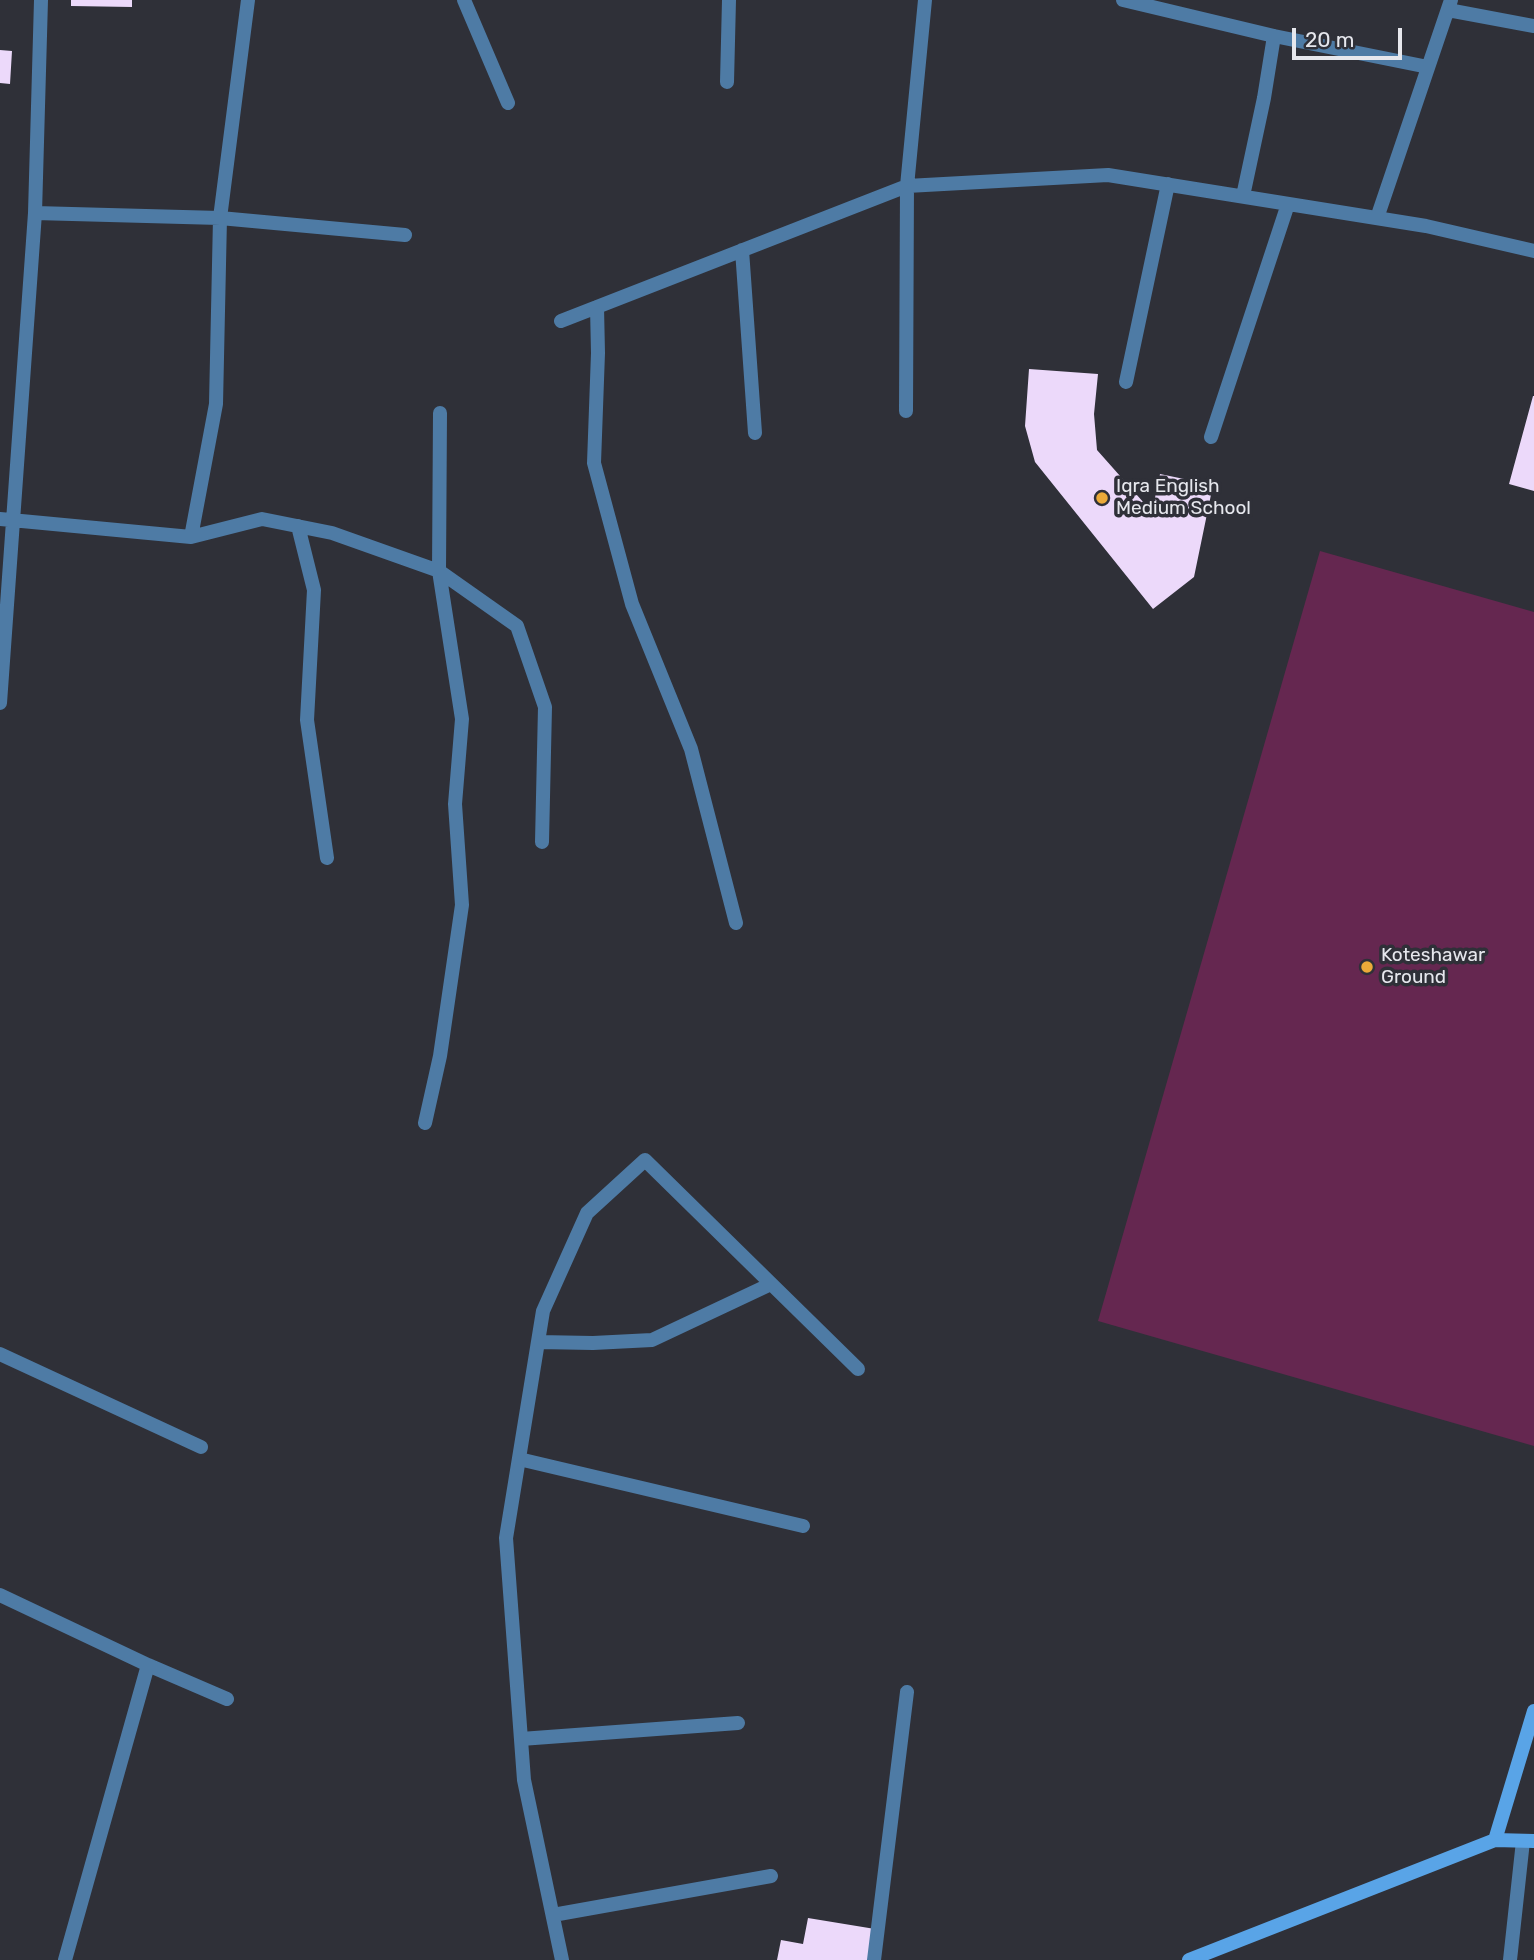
<!DOCTYPE html>
<style>
body{margin:0}
#map{position:relative;width:1534px;height:1960px;overflow:hidden;background:#2f3038;font-family:Rubik,sans-serif}
canvas{display:block}
.scale{position:absolute;left:1292px;top:28px;width:110px;height:32px;box-sizing:border-box;border:4px solid #e6e7ed;border-top:0;padding-left:9px;font-size:21px;line-height:24px;white-space:nowrap;color:#e6e7ed;-webkit-text-stroke:5px #2f3038;paint-order:stroke}
</style>
<div id="map">
<canvas width="1534" height="1960"></canvas>
<div class="scale">20 m</div>
</div>
<script>
const c = document.querySelector('canvas').getContext('2d');
c.lineJoin = 'round';
function fillPath(path, color) {
  c.fillStyle = color;
  c.fill(path, 'evenodd');
}
function toPath(rows) {
  const path = new Path2D();
  for (const r of rows) {
    path.moveTo(r[0], r[1]);
    for (let i = 2; i < r.length; i += 2) path.lineTo(r[i], r[i + 1]);
  }
  return path;
}
function strokePath(path, color, width, dash) {
  c.strokeStyle = color;
  c.lineWidth = width;
  c.lineCap = dash ? 'butt' : 'round';
  c.setLineDash(dash || []);
  c.stroke(path);
}
function drawText(font, color, halo, rows, align = 'center') {
  c.font = font + ' Rubik,sans-serif';
  c.lineWidth = 7;
  c.setLineDash([]);
  c.textBaseline = 'middle';
  c.strokeStyle = halo;
  c.fillStyle = color;
  for (const [text, x, y, turn = 0] of rows) {
    c.save();
    c.translate(x, y);
    c.rotate((+turn || 0) * Math.PI / 180);
    c.textAlign = isNaN(turn) ? turn : align;
    if (halo) c.strokeText(text, 0, 0);
    c.fillText(text, 0, 0);
    c.restore();
  }
}
fillPath(toPath([
 [1320,551,1534,612,1534,1446,1098,1321]
]), '#652750');
fillPath(toPath([
 [71,0,132,0,132,7,71,6],
 [0,50,12,51,10,84,0,83],
 [1029,369,1098,374,1094,414,1097,450,1152,512,1160,474,1213,485,1194,577,1153,609,1035,462,1025,426],
 [1533,396,1534,396,1534,491,1509,484],
 [808,1918,875,1929,869,1960,777,1960,781,1940,803,1944]
]), '#ecd9fa');
strokePath(toPath([
 [464,0,508,103],
 [1123,0,1274,36,1428,67],
 [1448,10,1534,26],
 [727,82,729,0],
 [1243,196,1264,98,1274,36],
 [35,213,220,218,405,235],
 [1377,218,1451,0],
 [742,250,755,433],
 [597,307,598,353,594,463,632,604,691,749,736,923],
 [561,321,907,186,1108,175,1426,226,1534,251],
 [1126,382,1168,184],
 [906,411,907,186,925,0],
 [1211,437,1288,204],
 [0,519,191,537,262,519,332,533,439,571,517,626,545,707,542,842],
 [298,526,314,590,307,720,327,858],
 [191,537,216,404,220,218,248,0],
 [0,703,35,213,41,0],
 [425,1123,440,1056,462,905,455,804,462,719,439,571,440,413],
 [538,1342,593,1343,652,1340,771,1284],
 [0,1354,201,1447],
 [519,1459,803,1526],
 [0,1595,148,1665,227,1699],
 [521,1739,738,1723],
 [553,1915,771,1876],
 [65,1960,148,1665],
 [562,1960,524,1780,506,1538,543,1311,587,1213,645,1160,858,1369],
 [874,1960,907,1692],
 [1510,1960,1523,1841]
]), '#4e7ba5', 14);
strokePath(toPath([
 [1495,1840,1534,1711],
 [1189,1960,1495,1840,1534,1841]
]), '#59a4e7', 14);
for (const [x, y, r, color] of [
 [1102,498,7,"#ebaa39"],
 [1367,967,7,"#ebaa39"]
]) {
  const dot = new Path2D();
  dot.arc(x, y, r, 0, 2 * Math.PI);
  c.fillStyle = color;
  c.fill(dot);
  strokePath(dot, '#2f3038', 2.5);
}
drawText('19px', '#e6e7ed', '#2f3038', [
 ["Iqra English",1116,487],
 ["Medium School",1116,509],
 ["Koteshawar",1381,956],
 ["Ground",1381,978]
], 'left');
</script>
